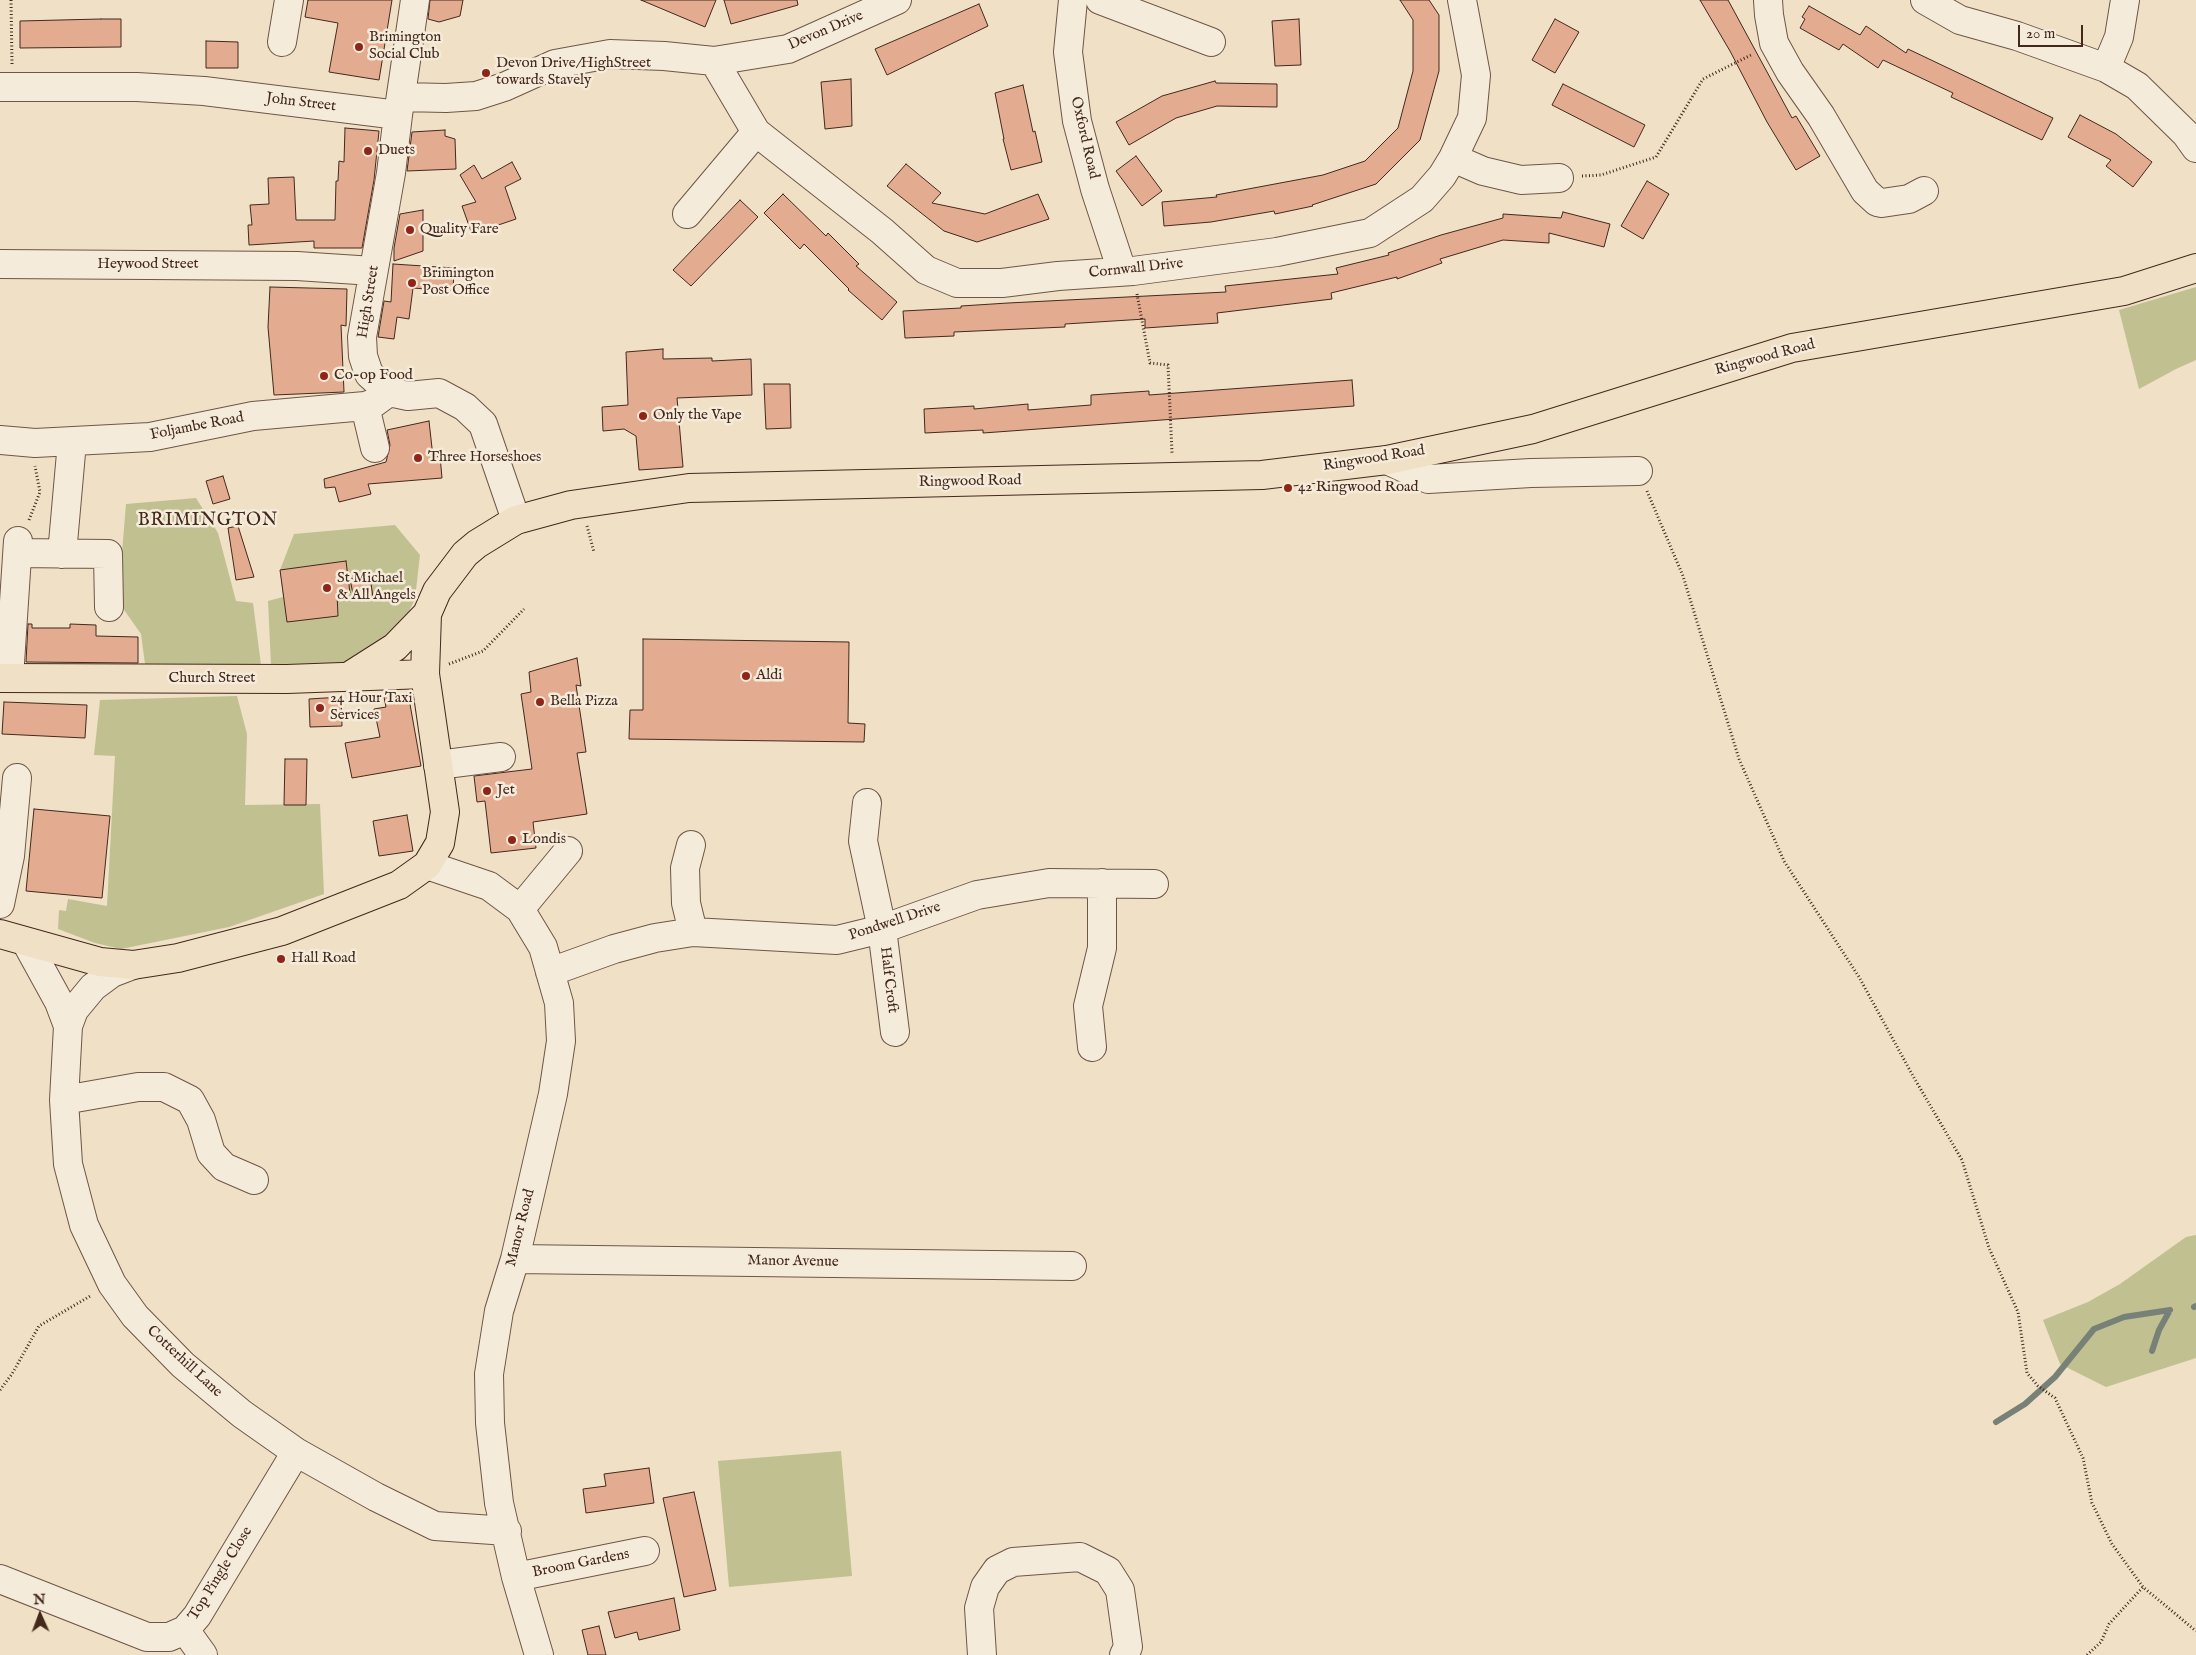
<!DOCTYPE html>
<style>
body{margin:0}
#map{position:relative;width:2196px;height:1655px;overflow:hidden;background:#efe0c6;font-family:"IM FELL English",serif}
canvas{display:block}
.north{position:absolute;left:15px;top:1590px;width:50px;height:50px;-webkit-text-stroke:4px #f5ebda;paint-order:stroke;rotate:358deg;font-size:14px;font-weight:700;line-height:20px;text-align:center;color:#43281c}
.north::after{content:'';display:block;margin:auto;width:18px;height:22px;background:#43281c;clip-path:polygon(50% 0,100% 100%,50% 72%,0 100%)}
.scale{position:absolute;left:2018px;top:25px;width:65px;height:22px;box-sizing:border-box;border:2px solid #43281c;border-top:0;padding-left:6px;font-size:15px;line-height:18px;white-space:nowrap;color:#43281c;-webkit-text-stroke:4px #f5ebda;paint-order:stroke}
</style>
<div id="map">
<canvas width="2196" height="1655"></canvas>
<div class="north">N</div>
<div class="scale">20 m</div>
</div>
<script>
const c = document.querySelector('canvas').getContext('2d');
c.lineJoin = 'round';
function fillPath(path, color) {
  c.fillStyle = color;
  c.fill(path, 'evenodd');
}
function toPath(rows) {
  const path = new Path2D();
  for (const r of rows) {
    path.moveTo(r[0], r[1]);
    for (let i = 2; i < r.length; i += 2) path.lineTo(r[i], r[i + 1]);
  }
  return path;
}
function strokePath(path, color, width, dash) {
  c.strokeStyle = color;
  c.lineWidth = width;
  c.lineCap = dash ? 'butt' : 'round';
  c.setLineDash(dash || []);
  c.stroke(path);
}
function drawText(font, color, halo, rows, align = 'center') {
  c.font = font + ' "IM FELL English",serif';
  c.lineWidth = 5;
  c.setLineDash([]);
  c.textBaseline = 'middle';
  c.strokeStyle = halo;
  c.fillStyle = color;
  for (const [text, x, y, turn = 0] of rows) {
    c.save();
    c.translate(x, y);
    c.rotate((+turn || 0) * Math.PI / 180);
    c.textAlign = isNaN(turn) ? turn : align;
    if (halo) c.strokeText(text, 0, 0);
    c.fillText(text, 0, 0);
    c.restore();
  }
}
fillPath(toPath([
 [2196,287,2196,360,2176,369,2139,389,2119,310],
 [196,498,218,533,236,601,253,603,261,665,145,664,141,634,122,607,120,577,126,504],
 [395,525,420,555,415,599,401,628,361,666,271,665,268,601,283,597,280,570,294,534],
 [237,696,247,734,245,805,320,804,324,894,229,927,121,949,95,943,58,929,59,910,66,911,68,899,107,906,115,756,94,755,100,700],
 [2196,1235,2196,1358,2106,1387,2060,1364,2043,1320,2088,1302,2120,1284,2186,1237],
 [841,1451,852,1576,729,1587,718,1461]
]), '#c0c091');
strokePath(toPath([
 [2194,1307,2196,1306],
 [2152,1351,2159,1330,2170,1310],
 [1996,1422,2025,1404,2055,1377,2094,1329,2124,1317,2170,1310]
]), '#778177', 6);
const building = toPath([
 [308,0,392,0,379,80,329,72,338,23,305,17,308,0],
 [430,0,463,0,460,16,439,22,428,19,430,0],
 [641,0,716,0,705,27,641,0],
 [724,0,797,0,798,5,731,24,724,0],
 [1400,0,1429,0,1439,15,1439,71,1420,140,1376,184,1312,205,1313,206,1275,214,1274,211,1211,222,1164,226,1162,202,1217,197,1216,195,1323,175,1365,161,1398,128,1413,71,1413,20,1400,0],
 [1700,0,1728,0,1792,118,1796,116,1820,156,1796,170,1767,122,1730,51,1700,0],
 [979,4,988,26,887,75,875,49,979,4],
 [1809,6,1860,35,1866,26,1906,53,1908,49,2053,118,2042,140,1951,97,1953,93,1883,60,1878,68,1843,44,1839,50,1800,28,1805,19,1802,17,1809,6],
 [101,19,121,19,121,47,20,48,20,21,101,19],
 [1299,19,1301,65,1275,66,1272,21,1299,19],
 [1555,19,1579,32,1555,73,1532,60,1555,19],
 [206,41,238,42,238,68,206,68,206,41],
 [851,79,852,126,825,129,821,82,851,79],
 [1215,81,1216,83,1277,84,1277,107,1217,106,1176,118,1129,145,1116,122,1162,96,1215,81],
 [1563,84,1645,125,1634,147,1552,105,1563,84],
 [1023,85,1033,132,1035,131,1042,162,1011,170,1003,139,1004,139,995,93,1023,85],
 [2080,115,2116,134,2152,162,2133,187,2106,166,2111,160,2068,137,2080,115],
 [345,128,379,131,374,180,362,248,314,248,314,241,249,245,248,225,252,225,250,205,269,204,268,178,294,177,296,220,335,220,336,181,338,181,339,161,344,162,345,128],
 [445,130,445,136,455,139,456,169,407,171,412,132,445,130],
 [1136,156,1162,191,1142,206,1116,171,1136,156],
 [512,162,521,179,505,187,516,219,472,234,462,206,476,202,460,175,474,165,482,179,512,162],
 [906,164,941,193,932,203,985,214,1038,194,1049,219,977,242,944,231,887,186,906,164],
 [1647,181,1669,194,1643,239,1621,226,1647,181],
 [783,194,826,236,828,233,859,264,856,266,897,302,882,320,848,290,849,289,804,244,800,249,764,213,783,194],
 [740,200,758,217,691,286,673,270,740,200],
 [423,210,423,251,394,261,394,248,400,214,423,210],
 [1563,212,1610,224,1604,247,1549,233,1549,243,1503,240,1440,259,1442,263,1397,279,1397,277,1331,293,1332,299,1217,313,1218,323,1145,328,1145,319,1065,324,1065,327,954,332,954,336,905,338,903,311,961,308,961,306,1008,303,1226,292,1225,286,1338,274,1336,268,1389,255,1388,253,1441,235,1503,218,1503,214,1561,218,1563,212],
 [393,264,454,268,453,291,413,288,409,319,397,317,394,339,378,337,384,301,391,302,393,264],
 [270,287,347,289,346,326,341,325,344,392,274,395,268,327,270,287],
 [663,349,663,359,712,358,712,361,751,359,752,395,677,398,683,467,639,470,636,436,624,429,603,431,602,407,628,405,626,352,663,349],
 [1352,380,1354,406,983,433,983,430,925,433,924,409,974,406,974,409,1028,404,1028,410,1091,405,1091,395,1149,391,1149,395,1352,380],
 [764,384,790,384,791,428,766,429,764,384],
 [429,421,433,457,440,456,442,478,368,484,371,494,339,502,335,487,325,488,324,479,386,462,390,445,387,430,429,421],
 [223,476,230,499,213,504,206,481,223,476],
 [238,526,254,577,236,580,228,528,238,526],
 [346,561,350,593,337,594,338,616,287,622,280,570,346,561],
 [370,577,373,597,354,599,350,579,370,577],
 [28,624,32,624,32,628,70,628,70,624,96,625,96,636,138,637,138,663,26,662,28,624],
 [643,639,849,642,848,723,865,724,864,742,629,739,630,710,643,710,643,639],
 [577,658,581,686,576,685,586,752,577,753,587,814,533,822,536,848,491,853,485,801,477,802,474,776,532,769,521,694,531,692,529,672,577,658],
 [408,693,421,766,352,778,345,743,380,737,374,709,386,707,384,697,408,693],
 [341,697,342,726,310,727,309,699,341,697],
 [4,702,87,705,85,738,2,734,4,702],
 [285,759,307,759,306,805,284,805,285,759],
 [34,809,110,816,102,898,26,891,34,809],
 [407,815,413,851,379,856,373,821,407,815],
 [649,1468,654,1503,586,1513,583,1489,606,1486,604,1474,649,1468],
 [694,1492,716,1590,684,1597,663,1498,694,1492],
 [674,1598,680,1630,639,1640,637,1632,615,1638,608,1612,674,1598],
 [599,1626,606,1655,588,1655,582,1630,599,1626]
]);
fillPath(building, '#e3ac90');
strokePath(building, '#43281c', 1);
const minor = toPath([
 [415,0,398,115,391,173,362,337,363,356,369,374,389,392,408,396,439,393,465,407,483,424,516,520],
 [1073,0,1068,52,1077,121,1095,189,1122,271],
 [1100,0,1211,42],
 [1768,0,1769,15,1774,43,1790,72,1821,116,1865,191,1877,202,1882,203,1909,199,1924,191],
 [1925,0,1960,20,2017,36,2106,68,2137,86,2186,134,2196,148],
 [282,42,289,0],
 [714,61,756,132,882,231,926,270,957,283,1002,283,1058,276,1133,271,1277,252,1370,233,1422,199,1442,176,1453,158,1472,118,1476,75,1462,0],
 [2106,68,2119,37,2125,0],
 [0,87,137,87,204,91,398,115],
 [401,97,446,98,476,96,504,87,555,64,610,54,664,56,714,61,788,49,897,0],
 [1453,158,1483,171,1521,180,1559,178],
 [687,214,756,132],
 [0,264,297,266,373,271],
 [365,406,375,448],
 [0,440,35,443,150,437,253,416,365,406,374,403,389,392],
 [1387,460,1428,479,1531,473,1638,471],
 [18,553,108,554,109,607],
 [62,554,72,442],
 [9,678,18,541],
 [438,765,501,757],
 [867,803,863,841,882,929,895,1032],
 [691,845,685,868,686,903,693,932],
 [427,865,489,886,520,909,543,947,559,1003,561,1041,553,1094,515,1259,499,1311,489,1374,490,1423,499,1503,516,1577,539,1655],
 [0,904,10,856,17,778],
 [520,909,568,851],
 [26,942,59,1002,68,1026],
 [133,965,112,973,93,987,74,1010,68,1026,64,1100,68,1164,84,1225,112,1284,135,1316,183,1365,242,1414,296,1452,376,1497,435,1526,507,1531],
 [550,972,614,949,655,938,693,932,837,940,882,929,977,895,1049,883,1154,884],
 [1092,1047,1088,1006,1102,948,1102,883],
 [64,1100,138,1087,164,1087,190,1100,201,1120,211,1153,224,1167,254,1180],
 [515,1259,1072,1266],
 [516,1577,645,1551],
 [0,1579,147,1637,169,1637,185,1630,197,1616,296,1452],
 [185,1630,203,1655],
 [982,1655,979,1608,985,1587,997,1570,1013,1562,1080,1557,1108,1571,1120,1590,1128,1647,1124,1655]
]);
const highway = toPath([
 [351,675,395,647,427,614],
 [0,678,287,679,425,674],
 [0,934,100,962,133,965,178,958,282,931,399,885,427,865,440,843,445,812,425,674,427,614,437,591,465,554,477,544,516,520,571,505,689,488,1262,475,1387,460,1533,429,1792,348,2124,291,2196,268]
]);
strokePath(minor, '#6e5646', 30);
strokePath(highway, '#43281c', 30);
strokePath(toPath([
 [11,0,12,64],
 [1582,176,1601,175,1656,157,1703,79,1753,54],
 [1137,294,1150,363,1168,365,1172,453],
 [1647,491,1683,576,1739,759,1784,861,1859,977,1913,1076,1962,1160,1989,1248,2018,1312,2027,1373,2038,1386,2055,1398,2083,1458,2092,1503,2112,1544,2143,1587,2196,1631],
 [29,520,40,492,35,466],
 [587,526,594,552],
 [449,664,483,651,524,609],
 [0,1390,12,1374,39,1326,92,1295],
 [2087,1655,2101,1642,2109,1624,2143,1587]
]), '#43281c', 3, [1, 2.5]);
strokePath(minor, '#f5ebda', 28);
strokePath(highway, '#efe0c6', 28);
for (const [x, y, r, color] of [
 [359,47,5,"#8f2418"],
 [486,73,5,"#8f2418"],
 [368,151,5,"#8f2418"],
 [410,230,5,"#8f2418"],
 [412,283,5,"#8f2418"],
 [324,376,5,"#8f2418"],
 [643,416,5,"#8f2418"],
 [418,458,5,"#8f2418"],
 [1288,488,5,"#8f2418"],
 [327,588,5,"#8f2418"],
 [746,676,5,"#8f2418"],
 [540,702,5,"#8f2418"],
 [320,708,5,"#8f2418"],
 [487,791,5,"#8f2418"],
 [512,840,5,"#8f2418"],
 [281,959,5,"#8f2418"]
]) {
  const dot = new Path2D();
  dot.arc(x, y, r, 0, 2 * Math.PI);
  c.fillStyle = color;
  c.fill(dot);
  strokePath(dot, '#f5ebda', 2);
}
drawText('15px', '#43281c', '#f5ebda', [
 ["Devon Drive",826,31,-23],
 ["John Street",301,103,7],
 ["Oxford Road",1084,138,77],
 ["Heywood Street",148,265],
 ["Cornwall Drive",1136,269,-6],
 ["High Street",369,302,-81],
 ["Ringwood Road",1765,358,-15],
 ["Foljambe Road",197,427,-11],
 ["Ringwood Road",1374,459,-9],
 ["Ringwood Road",970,482,-1],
 ["Church Street",212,679],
 ["Pondwell Drive",895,922,-18],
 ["Half Croft",888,980,83],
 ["Manor Road",521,1228,-76],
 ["Manor Avenue",793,1262,1],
 ["Cotterhill Lane",184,1362,43],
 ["Broom Gardens",581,1564,-11],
 ["Top Pingle Close",221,1574,-58]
]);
drawText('15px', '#43281c', '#f5ebda', [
 ["Brimington",369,38],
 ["Social Club",369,55],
 ["Devon Drive/HighStreet",496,64],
 ["towards Stavely",496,81],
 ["Duets",378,151],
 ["Quality Fare",420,230],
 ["Brimington",422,274],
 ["Post Office",422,291],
 ["Co-op Food",334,376],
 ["Only the Vape",653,416],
 ["Three Horseshoes",428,458],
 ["42 Ringwood Road",1298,488],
 ["St Michael",337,579],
 ["& All Angels",337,596],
 ["Aldi",756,676],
 ["24 Hour Taxi",330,699],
 ["Services",330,716],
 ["Bella Pizza",550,702],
 ["Jet",497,791],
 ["Londis",522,840],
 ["Hall Road",291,959]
], 'left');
c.letterSpacing = '1px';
drawText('18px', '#43281c', '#f5ebda', [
 ["BRIMINGTON",208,521]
]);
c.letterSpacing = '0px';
</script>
